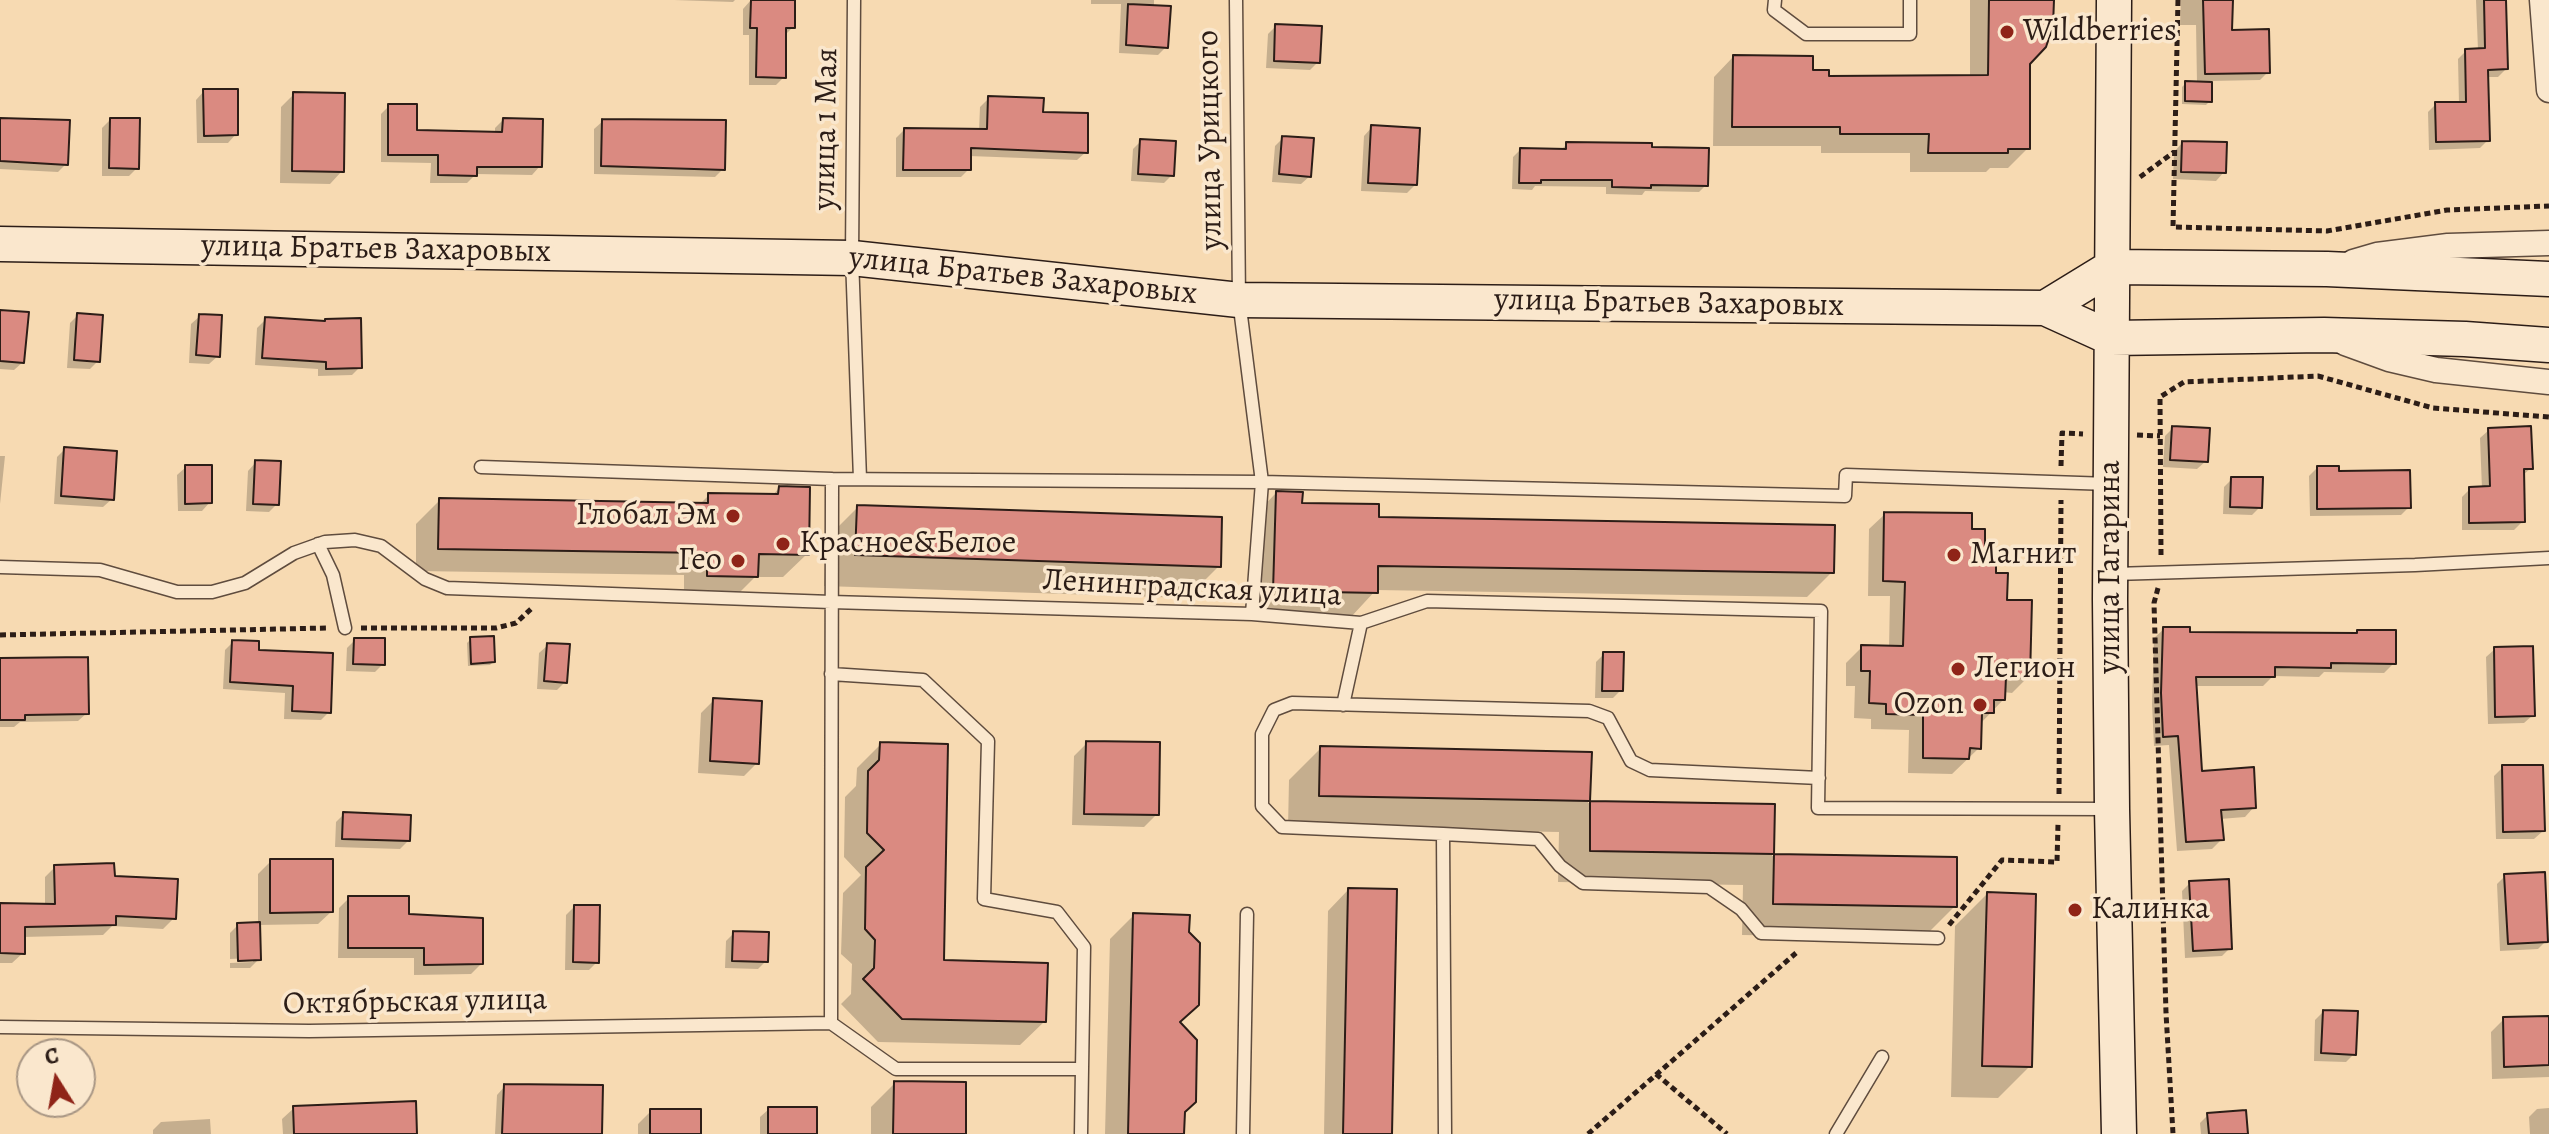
<!DOCTYPE html>
<meta charset="utf-8">
<style>
body{margin:0}
#map{position:relative;width:2549px;height:1134px;overflow:hidden;background:#f7dab2;font-family:Alegreya,serif}
canvas{display:block}
.north{position:absolute;left:16px;top:1038px;width:80px;height:80px;box-sizing:border-box;background:#fae7cd;border:2px solid #a89684;border-radius:50%;rotate:349deg;font-size:22px;font-weight:700;line-height:32px;text-align:center;color:#2c1d17}
.north::after{content:'';display:block;margin:auto;width:28px;height:36px;background:#8f2418;clip-path:polygon(50% 0,100% 100%,50% 72%,0 100%)}
</style>
<div id="map">
<canvas width="2549" height="1134"></canvas>
<div class="north">С</div>
</div>
<script>
const c = document.querySelector('canvas').getContext('2d');
c.lineJoin = 'round';
function fillPath(path, color) {
  c.fillStyle = color;
  c.fill(path, 'evenodd');
}
function toPath(rows) {
  const path = new Path2D();
  for (const r of rows) {
    path.moveTo(r[0], r[1]);
    for (let i = 2; i < r.length; i += 2) path.lineTo(r[i], r[i + 1]);
  }
  return path;
}
function strokePath(path, color, width, dash) {
  c.strokeStyle = color;
  c.lineWidth = width;
  c.lineCap = dash ? 'butt' : 'round';
  c.setLineDash(dash || []);
  c.stroke(path);
}
function drawText(font, color, halo, rows, align = 'center') {
  c.font = font + ' Alegreya,serif';
  c.lineWidth = 7;
  c.setLineDash([]);
  c.textBaseline = 'middle';
  c.strokeStyle = halo;
  c.fillStyle = color;
  for (const [text, x, y, turn = 0] of rows) {
    c.save();
    c.translate(x, y);
    c.rotate((+turn || 0) * Math.PI / 180);
    c.textAlign = isNaN(turn) ? turn : align;
    if (halo) c.strokeText(text, 0, 0);
    c.fillText(text, 0, 0);
    c.restore();
  }
}
fillPath(toPath([
 [674,0,735,0,733,2],
 [751,0,793,27,784,36,784,77,776,85,749,85,749,35,743,35,743,9],
 [1091,0,1154,0,1154,7,1166,47,1158,55,1119,53,1121,4,1091,4],
 [1970,0,2052,0,2028,63,2028,148,2008,168,1990,168,1986,172,1910,172,1910,153,1821,153,1821,146,1713,146,1714,77,1733,57,1811,72,1827,78,1970,77],
 [2181,0,2231,0,2230,32,2268,72,2260,80,2210,81,2210,101,2206,105,2182,104,2182,87,2186,83,2197,83,2196,25,2180,25],
 [2476,0,2507,0,2507,11,2504,14,2506,69,2498,77,2486,77,2488,140,2480,148,2429,150,2428,112,2436,104,2459,104,2458,59,2466,51,2478,50],
 [1276,26,1318,62,1310,70,1266,68,1268,34],
 [204,91,236,134,228,143,197,143,196,100],
 [294,94,342,171,330,184,280,183,281,107],
 [989,98,1041,114,1086,152,1077,160,969,156,969,169,961,177,896,177,896,138,904,130,979,131,980,107],
 [389,106,415,132,495,134,495,128,503,120,540,166,532,175,476,174,467,183,430,183,431,163,381,162,381,114],
 [0,119,66,164,58,172,0,169],
 [110,120,137,168,129,176,102,176,102,128],
 [603,121,723,169,715,177,594,174,594,129],
 [1372,127,1415,185,1407,193,1361,191,1364,136],
 [1283,138,1310,176,1301,184,1272,182,1275,146],
 [1141,141,1172,175,1164,183,1131,181,1133,149],
 [2182,143,2224,172,2216,181,2173,179,2174,152],
 [1567,144,1650,149,1706,185,1699,192,1645,191,1642,195,1606,194,1606,187,1535,186,1532,190,1512,189,1513,157,1520,150,1560,151],
 [0,312,23,362,14,370,0,369],
 [78,315,98,361,90,369,67,368,70,323],
 [200,316,218,356,209,364,189,363,191,324],
 [266,319,360,367,352,375,318,376,318,369,255,365,257,328],
 [2173,428,2206,461,2197,469,2163,467,2165,436],
 [2489,430,2531,468,2522,476,2523,521,2514,530,2462,530,2462,497,2470,489,2482,489,2480,438],
 [65,449,112,499,103,507,54,504,57,457],
 [0,456,5,456,0,504],
 [256,462,277,504,269,512,246,511,248,471],
 [186,467,210,502,202,511,178,511,177,475],
 [2317,468,2337,473,2409,507,2401,515,2310,516,2309,476],
 [2232,479,2260,507,2252,515,2223,514,2224,487],
 [779,488,807,554,783,577,755,577,733,599,684,599,684,575,416,571,416,524,440,500,699,505,709,495,772,496],
 [1276,493,1300,505,1377,519,1832,572,1807,597,1376,590,1351,617,1249,615,1252,518],
 [858,507,1219,566,1187,598,824,586,826,539],
 [1885,514,1970,531,1983,566,1994,575,2005,602,2028,677,2012,693,2003,692,2003,700,1980,724,1979,748,1952,774,1908,773,1909,730,1871,729,1871,719,1854,718,1855,686,1846,686,1846,663,1862,647,1889,648,1890,596,1868,596,1869,529],
 [2164,629,2188,634,2354,635,2358,632,2394,663,2384,673,2324,672,2319,677,2273,676,2263,686,2195,686,2200,773,2254,807,2245,817,2220,819,2222,839,2212,849,2177,851,2169,745,2154,746,2152,704,2154,638],
 [471,639,493,662,490,665,468,666,467,643],
 [355,640,383,664,375,672,346,671,347,648],
 [233,642,329,712,321,720,284,719,285,693,223,689,225,650],
 [548,645,565,682,557,690,537,689,539,653],
 [2495,649,2533,715,2524,723,2488,724,2486,657],
 [1604,654,1621,690,1613,698,1595,698,1596,662],
 [0,659,87,713,78,721,20,722,14,727,0,727],
 [714,700,757,763,744,776,698,773,701,713],
 [1087,743,1157,814,1144,827,1072,825,1074,756],
 [881,744,942,962,1045,1021,1020,1045,878,1042,841,1004,851,994,852,964,841,954,843,893,861,875,844,857,845,797,856,786,857,768],
 [1321,748,1590,754,1588,803,1773,806,1772,856,1955,859,1955,906,1923,938,1742,935,1743,885,1558,882,1559,832,1288,827,1289,780],
 [2503,767,2543,831,2534,839,2496,839,2494,776],
 [344,814,408,841,400,849,335,847,336,822],
 [271,861,331,912,318,924,258,925,259,959,250,968,230,968,230,963,253,962,253,958,230,959,230,933,238,925,258,924,258,874],
 [55,867,113,878,174,918,163,929,112,926,103,935,23,937,23,953,12,963,0,963,0,905,45,906,45,877],
 [2505,876,2546,941,2538,949,2500,951,2497,884],
 [2190,883,2230,948,2222,956,2185,958,2182,891],
 [1348,890,1390,1134,1324,1134,1328,911],
 [1987,894,2030,1066,1998,1098,1951,1097,1955,926],
 [349,898,407,916,481,964,471,974,414,975,414,958,338,958,339,908],
 [574,907,597,962,589,970,565,970,566,915],
 [1134,915,1187,933,1178,1023,1182,1134,1105,1134,1110,939],
 [734,933,766,961,758,969,725,968,726,941],
 [2323,1012,2354,1054,2346,1062,2314,1061,2315,1020],
 [2549,1018,2549,1077,2492,1079,2491,1032,2504,1019],
 [895,1083,964,1134,871,1134,871,1107],
 [505,1086,600,1134,495,1134,497,1095],
 [294,1108,415,1134,283,1134,282,1119],
 [2549,1108,2549,1134,2530,1134,2529,1117,2537,1109],
 [769,1109,815,1134,760,1134,760,1117],
 [651,1111,699,1134,638,1134,638,1124],
 [2208,1115,2246,1134,2201,1134,2200,1123],
 [210,1119,211,1134,153,1134,153,1130,161,1122]
]), '#0003');
const building = toPath([
 [751,0,795,0,795,28,786,28,786,78,756,77,757,28,750,28,751,0],
 [1989,0,2054,0,2053,26,2046,47,2030,64,2030,149,2008,149,2008,153,1928,153,1929,134,1840,134,1840,127,1732,127,1733,55,1813,56,1813,70,1829,70,1829,76,1988,75,1989,0],
 [2203,0,2233,0,2232,30,2269,29,2270,73,2205,74,2203,0],
 [2484,0,2506,0,2508,69,2488,70,2490,141,2436,142,2435,102,2466,102,2465,49,2485,48,2484,0],
 [1128,4,1171,6,1168,48,1126,45,1128,4],
 [1275,24,1322,26,1320,63,1274,61,1275,24],
 [2185,81,2212,82,2212,102,2185,101,2185,81],
 [203,89,238,89,238,135,204,136,203,89],
 [293,92,345,93,344,172,292,171,293,92],
 [988,96,1044,98,1043,112,1088,113,1088,153,971,148,971,170,903,170,904,128,987,129,988,96],
 [388,104,417,104,417,130,502,132,503,118,543,119,542,167,477,167,477,176,438,175,438,155,388,155,388,104],
 [0,118,70,120,68,165,0,161,0,118],
 [110,118,140,118,139,169,109,168,110,118],
 [602,119,726,120,725,170,601,166,602,119],
 [1371,125,1420,128,1417,185,1368,183,1371,125],
 [1282,136,1314,138,1311,177,1279,174,1282,136],
 [1140,139,1176,141,1174,176,1138,174,1140,139],
 [2182,141,2227,142,2226,173,2181,172,2182,141],
 [1566,142,1652,143,1652,147,1709,148,1708,186,1651,185,1651,188,1612,187,1612,180,1541,180,1541,183,1519,183,1520,148,1566,149,1566,142],
 [0,310,29,312,24,363,0,361,0,310],
 [77,313,103,315,100,362,74,360,77,313],
 [199,314,222,315,220,357,196,355,199,314],
 [265,317,325,321,325,319,361,318,362,368,326,369,326,362,262,358,265,317],
 [2172,426,2210,428,2208,462,2170,460,2172,426],
 [2531,426,2533,469,2524,469,2525,522,2469,523,2469,487,2490,486,2488,428,2531,426],
 [64,447,117,451,114,500,61,496,64,447],
 [255,460,281,461,279,505,253,504,255,460],
 [185,465,212,465,212,503,185,504,185,465],
 [2317,466,2339,466,2339,471,2410,470,2411,508,2317,509,2317,466],
 [2231,477,2263,477,2262,508,2230,507,2231,477],
 [779,486,810,487,809,555,759,554,758,577,707,576,707,553,438,549,439,498,708,503,708,493,778,494,779,486],
 [1276,491,1303,492,1302,503,1379,504,1379,517,1835,525,1834,573,1378,566,1378,593,1273,591,1276,491],
 [857,505,1222,517,1221,567,855,555,857,505],
 [1884,512,1972,513,1972,529,1985,529,1985,564,1996,564,1996,573,2008,573,2007,600,2032,600,2030,678,2006,677,2005,700,1994,700,1994,713,1982,713,1981,749,1970,748,1969,759,1923,758,1923,715,1886,714,1886,704,1869,703,1870,671,1861,671,1861,645,1903,646,1905,582,1883,581,1884,512],
 [2163,627,2190,627,2190,632,2357,633,2357,630,2396,630,2396,664,2331,663,2331,668,2275,667,2275,677,2196,677,2202,771,2254,767,2256,808,2221,810,2224,840,2186,842,2178,736,2163,737,2161,693,2163,627],
 [494,636,495,662,471,664,470,637,494,636],
 [354,638,385,638,385,665,353,664,354,638],
 [232,640,259,641,259,650,333,653,331,713,292,711,293,686,230,682,232,640],
 [547,643,570,644,567,683,544,681,547,643],
 [2533,646,2535,716,2495,717,2494,647,2533,646],
 [1603,652,1624,652,1623,691,1602,691,1603,652],
 [88,657,89,714,25,715,25,720,0,720,0,658,88,657],
 [713,698,762,701,759,764,710,761,713,698],
 [1086,741,1160,742,1159,815,1084,814,1086,741],
 [880,742,948,744,944,960,1048,963,1046,1022,902,1019,863,979,874,968,875,940,865,929,866,867,884,850,867,833,868,771,879,760,880,742],
 [1320,746,1592,752,1590,801,1319,796,1320,746],
 [2502,765,2543,765,2545,831,2503,832,2502,765],
 [1590,801,1775,804,1774,854,1590,851,1590,801],
 [343,812,411,815,410,841,342,839,343,812],
 [1774,854,1957,857,1957,907,1773,904,1774,854],
 [270,859,333,859,333,912,270,913,270,859],
 [114,863,115,876,178,879,176,919,116,916,116,925,25,927,25,954,0,953,0,903,55,904,54,865,114,863],
 [2545,872,2548,942,2508,944,2504,874,2545,872],
 [2229,879,2232,949,2193,951,2189,881,2229,879],
 [1348,888,1397,889,1392,1134,1343,1134,1348,888],
 [1987,892,2036,894,2032,1067,1982,1066,1987,892],
 [348,896,409,896,409,914,483,918,483,964,424,965,424,948,348,948,348,896],
 [574,905,600,905,599,963,573,962,574,905],
 [1133,913,1190,915,1189,932,1200,943,1199,1005,1180,1022,1197,1040,1196,1102,1185,1112,1184,1134,1128,1134,1133,913],
 [260,922,261,960,238,961,237,923,260,922],
 [733,931,769,932,768,962,732,961,733,931],
 [2323,1010,2358,1011,2356,1055,2321,1053,2323,1010],
 [2549,1016,2549,1065,2504,1067,2503,1017,2549,1016],
 [894,1081,966,1082,966,1134,893,1134,894,1081],
 [504,1084,603,1085,602,1134,502,1134,504,1084],
 [416,1101,417,1134,294,1134,293,1106,416,1101],
 [768,1107,817,1107,817,1134,768,1134,768,1107],
 [650,1109,701,1109,701,1134,650,1134,650,1109],
 [2246,1110,2248,1134,2209,1134,2207,1113,2246,1110]
]);
fillPath(building, '#da8a81');
strokePath(building, '#2c1d17', 2);
const lane = toPath([
 [854,0,852,258,860,479],
 [1236,0,1239,300,1262,482,1252,614],
 [1775,0,1774,10,1806,34,1910,34,1910,0],
 [481,467,832,479,831,1023],
 [832,479,1262,482,1845,496,1846,475,2109,484],
 [318,544,333,575,345,628],
 [0,567,100,570,177,592,212,592,245,583,294,553,325,542,355,540,381,546,425,579,447,588,831,602,1252,614,1361,623,1427,601,1821,611,1818,808,2108,809],
 [2114,574,2415,565,2549,558],
 [831,674,923,680,988,741,984,899,1057,912,1084,947,1082,1069,896,1069,831,1023],
 [1343,705,1361,623],
 [1443,834,1538,839,1560,866,1583,883,1709,887,1741,909,1761,933,1938,938],
 [0,1027,309,1031,831,1023],
 [1081,1134,1082,1069],
 [1243,1134,1247,914],
 [1445,1134,1443,834,1282,827,1262,806,1262,734,1274,710,1292,703,1589,711,1608,718,1631,761,1650,770,1819,778],
 [1836,1134,1882,1057]
]);
const street = toPath([
 [2542,0,2549,90],
 [2353,262,2377,255,2448,246,2549,243],
 [2345,343,2389,359,2436,370,2549,382]
]);
const secondary = toPath([
 [2114,0,2110,599,2112,809,2119,1134],
 [0,244,852,258,1239,300,2045,308,2111,338,2324,335,2465,339,2549,345],
 [2112,267,2327,269,2549,279],
 [2045,308,2112,267]
]);
strokePath(lane, '#5f4c3e', 15);
strokePath(street, '#5f4c3e', 27);
strokePath(secondary, '#2c1d17', 37);
strokePath(toPath([
 [2178,0,2173,227,2327,231,2447,210,2549,206],
 [2140,177,2174,152],
 [2137,435,2160,436],
 [2061,466,2062,433,2083,434],
 [2161,555,2160,397,2184,382,2318,376,2433,408,2549,417],
 [2158,588,2154,603,2166,1013,2173,1134],
 [361,628,496,628,516,623,532,608],
 [0,635,327,628],
 [2059,794,2061,500],
 [1949,925,2002,860,2057,862,2058,824],
 [1656,1074,1727,1134],
 [1588,1134,1796,953]
]), '#2c1d17', 5, [6, 4]);
strokePath(lane, '#fae7cd', 12);
strokePath(street, '#fae7cd', 24);
strokePath(secondary, '#fae7cd', 34);
for (const [x, y, r, color] of [
 [2007,32,8,"#8f2418"],
 [733,516,8,"#8f2418"],
 [783,544,8,"#8f2418"],
 [1954,555,8,"#8f2418"],
 [738,561,8,"#8f2418"],
 [1958,669,8,"#8f2418"],
 [1980,705,8,"#8f2418"],
 [2075,910,8,"#8f2418"]
]) {
  const dot = new Path2D();
  dot.arc(x, y, r, 0, 2 * Math.PI);
  c.fillStyle = color;
  c.fill(dot);
  strokePath(dot, '#fae7cd', 3);
}
drawText('32px', '#2c1d17', '#fae7cd', [
 ["Wildberries",2023,32],
 ["Глобал Эм",717,516,"right"],
 ["Красное&Белое",799,544],
 ["Магнит",1970,555],
 ["Гео",722,561,"right"],
 ["Легион",1974,669],
 ["Ozon",1964,705,"right"],
 ["Калинка",2091,910]
], 'left');
drawText('32px', '#2c1d17', '#fae7cd', [
 ["улица 1 Мая",827,129,-89],
 ["улица Урицкого",1211,140,-91],
 ["улица Братьев Захаровых",376,250,1],
 ["улица Братьев Захаровых",1023,277,6],
 ["улица Братьев Захаровых",1669,304,1],
 ["улица Гагарина",2111,567,-90],
 ["Ленинградская улица",1192,589,3],
 ["Октябрьская улица",415,1003,-1]
]);
</script>
